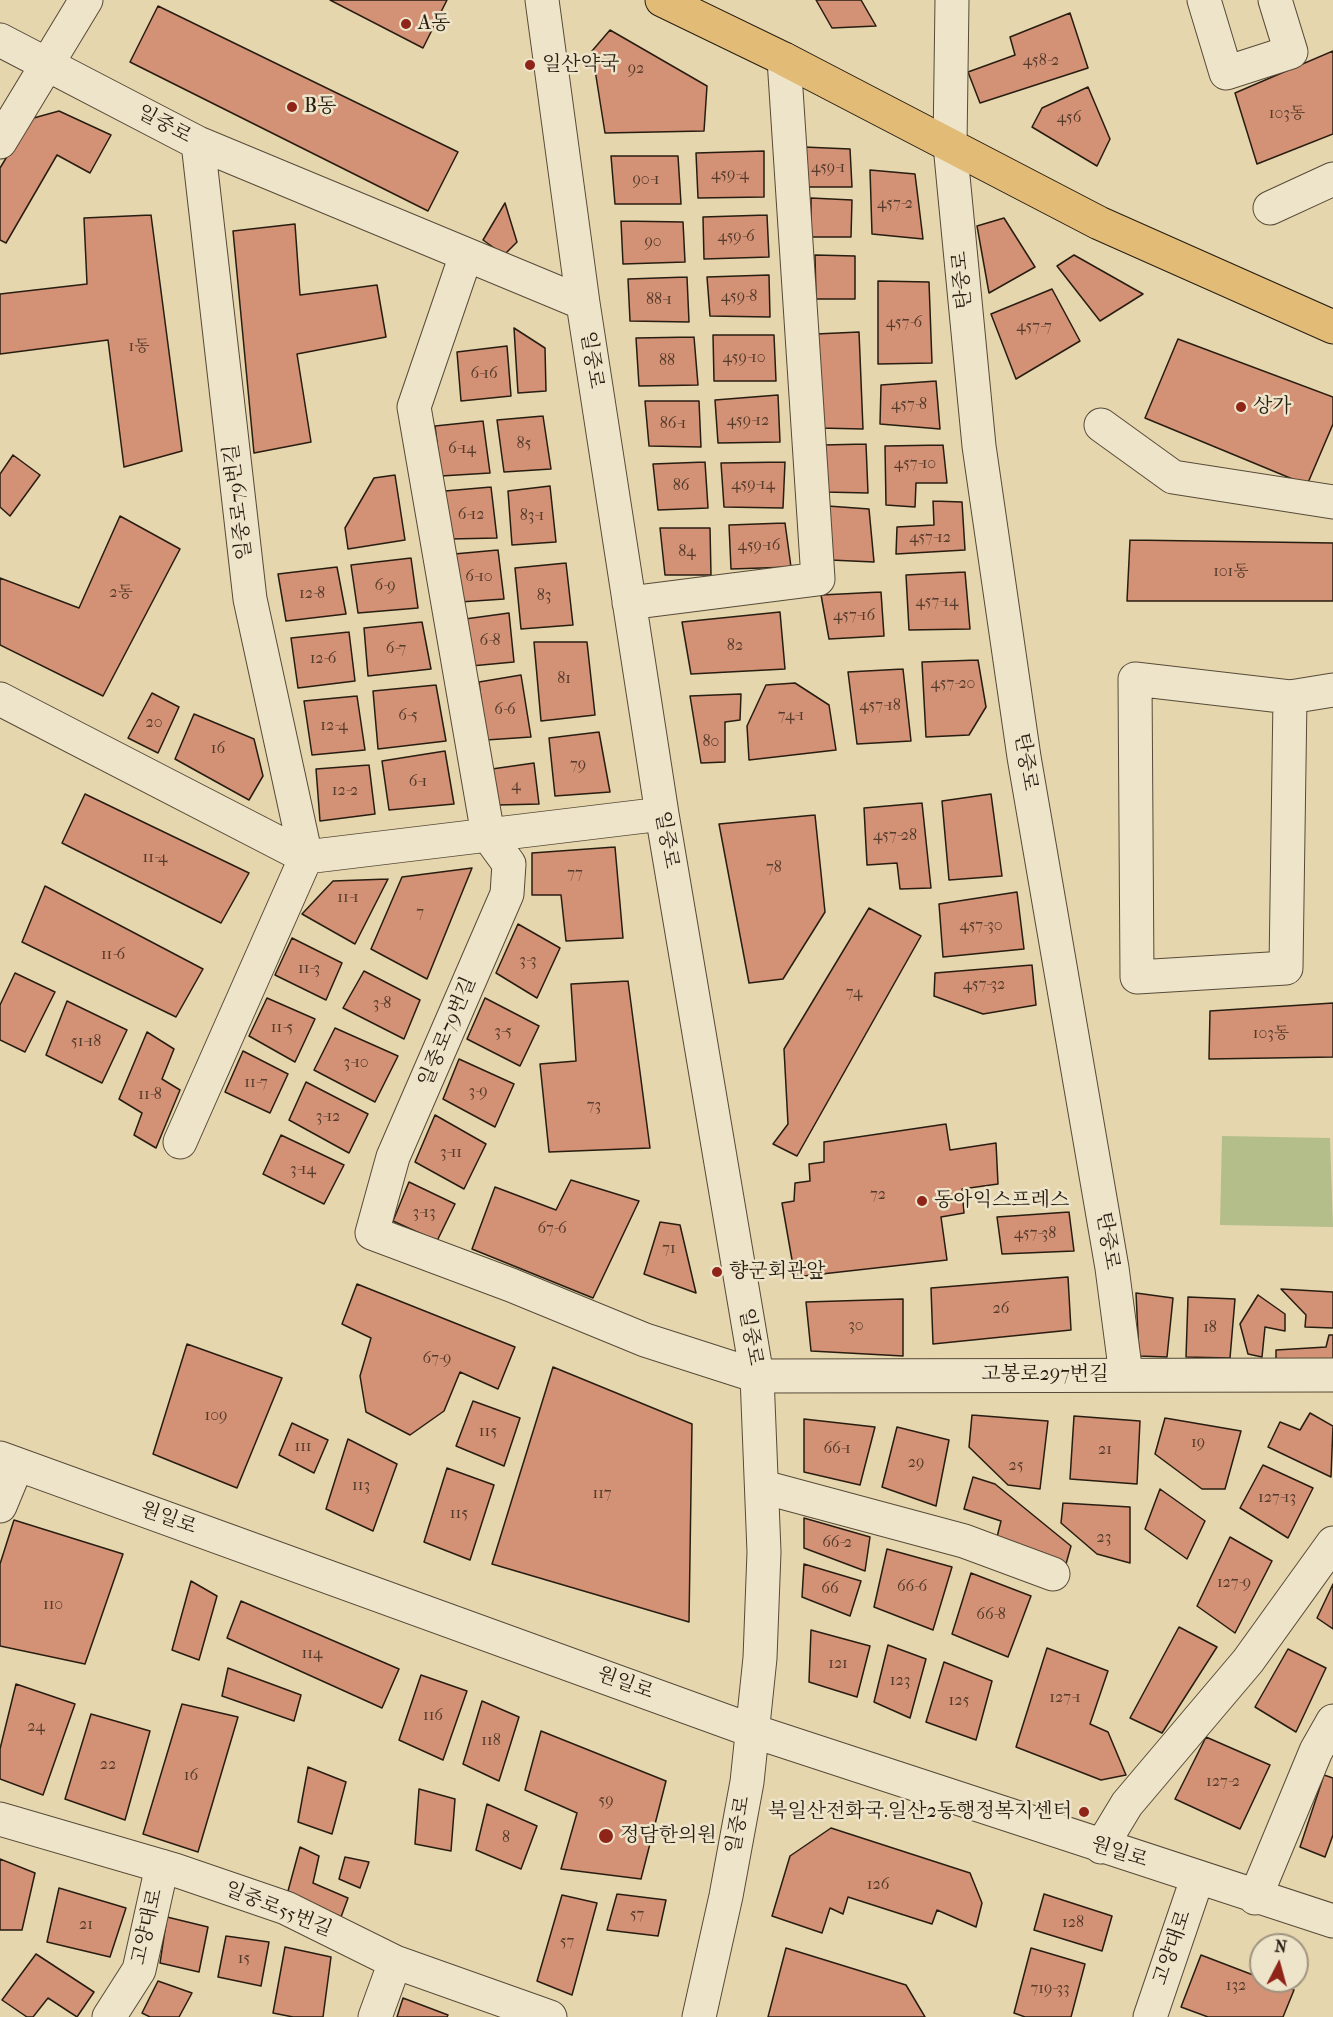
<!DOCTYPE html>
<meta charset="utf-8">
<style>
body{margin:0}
#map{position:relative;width:1333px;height:2017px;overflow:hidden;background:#e5d6ad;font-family:"IM FELL French Canon",serif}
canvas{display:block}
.north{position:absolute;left:1249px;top:1933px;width:60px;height:60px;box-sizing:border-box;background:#eee4ca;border:2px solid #9f9480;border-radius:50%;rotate:6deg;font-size:16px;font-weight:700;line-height:24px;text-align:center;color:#281d11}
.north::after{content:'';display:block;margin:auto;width:21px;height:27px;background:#8f2418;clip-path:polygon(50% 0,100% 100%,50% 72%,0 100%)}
</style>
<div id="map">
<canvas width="1333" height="2017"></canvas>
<div class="north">N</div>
</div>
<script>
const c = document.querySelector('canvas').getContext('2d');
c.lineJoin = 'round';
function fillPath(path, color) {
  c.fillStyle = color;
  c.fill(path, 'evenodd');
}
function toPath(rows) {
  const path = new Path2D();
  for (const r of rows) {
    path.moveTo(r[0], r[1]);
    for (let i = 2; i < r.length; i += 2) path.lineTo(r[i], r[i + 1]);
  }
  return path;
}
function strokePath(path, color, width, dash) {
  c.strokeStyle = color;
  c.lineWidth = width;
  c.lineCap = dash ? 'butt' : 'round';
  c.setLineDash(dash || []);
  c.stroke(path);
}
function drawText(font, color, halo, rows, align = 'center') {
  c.font = font + ' "IM FELL French Canon","Noto Serif KR",serif';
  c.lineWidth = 5;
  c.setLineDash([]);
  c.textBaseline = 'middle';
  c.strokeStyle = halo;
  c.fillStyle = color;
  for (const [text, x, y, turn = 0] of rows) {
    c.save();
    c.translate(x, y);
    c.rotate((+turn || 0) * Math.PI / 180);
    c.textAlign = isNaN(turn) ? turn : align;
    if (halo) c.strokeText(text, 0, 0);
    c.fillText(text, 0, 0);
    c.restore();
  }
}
fillPath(toPath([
 [1222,1136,1330,1138,1333,1227,1220,1225]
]), '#b3be8b');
const building = toPath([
 [330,0,447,0,423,48,330,0],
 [816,0,861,0,876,26,832,28,816,0],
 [158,6,458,152,428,211,130,62,158,6],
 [1070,13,1088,68,980,103,968,72,1015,55,1010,37,1070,13],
 [610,30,707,86,704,131,605,133,592,51,610,30],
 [1333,51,1333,134,1257,164,1235,93,1333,51],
 [1088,87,1110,139,1097,166,1032,127,1042,108,1088,87],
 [59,111,111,135,90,173,57,155,6,243,0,240,0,168,30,119,59,111],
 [804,147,850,149,852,187,806,187,804,147],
 [764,151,764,197,698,198,696,153,764,151],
 [611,156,678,156,681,204,615,204,611,156],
 [870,170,915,174,923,239,872,234,870,170],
 [811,198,852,200,851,237,811,237,811,198],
 [505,203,517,242,504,255,483,240,505,203],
 [151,215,182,451,124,467,108,340,0,354,0,294,87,284,84,218,151,215],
 [767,215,769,257,704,259,703,217,767,215],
 [1004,218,1035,267,989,293,977,226,1004,218],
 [621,221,683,222,685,262,623,264,621,221],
 [295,224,300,295,377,285,386,337,297,354,311,442,254,453,233,231,295,224],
 [815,255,855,256,855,299,816,299,815,255],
 [1074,255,1143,294,1100,321,1057,266,1074,255],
 [769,275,770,317,710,316,707,277,769,275],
 [687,277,689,322,630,321,628,279,687,277],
 [878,281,929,282,932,363,878,364,878,281],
 [1052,289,1080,341,1016,379,991,314,1052,289],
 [514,328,545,348,546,391,518,393,514,328],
 [859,332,863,429,819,428,816,334,859,332],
 [713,335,774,335,776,381,714,381,713,335],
 [694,337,698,385,639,386,636,338,694,337],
 [1178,339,1333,397,1333,424,1307,485,1145,418,1178,339],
 [507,346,511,396,461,401,457,352,507,346],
 [936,381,940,429,880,424,881,385,936,381],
 [778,395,780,442,718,443,715,400,778,395],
 [645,401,699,401,701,447,649,446,645,401],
 [543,416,551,469,504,472,497,420,543,416],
 [483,421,490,473,441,476,435,426,483,421],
 [866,444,868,493,825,492,823,445,866,444],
 [943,445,947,483,916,483,915,507,886,505,885,446,943,445],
 [13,455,40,475,10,516,0,507,0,474,13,455],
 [705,462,708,508,658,510,653,464,705,462],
 [785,462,783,508,724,507,721,463,785,462],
 [395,475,405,540,348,549,345,528,374,478,395,475],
 [550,486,556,542,512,545,508,491,550,486],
 [491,487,497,538,450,539,445,491,491,487],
 [933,501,962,502,965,550,896,554,897,527,934,525,933,501],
 [828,506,869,509,874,562,830,560,828,506],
 [120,516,180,549,103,696,0,645,0,578,79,608,120,516],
 [785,523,791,567,731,569,729,525,785,523],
 [660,528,710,528,711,575,665,575,660,528],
 [1130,540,1333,543,1333,601,1127,601,1130,540],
 [498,550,504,599,460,602,454,554,498,550],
 [411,558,418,608,358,613,351,565,411,558],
 [566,563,573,625,521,629,515,568,566,563],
 [337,567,346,614,286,621,278,574,337,567],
 [965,572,970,629,909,630,906,575,965,572],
 [881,592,884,636,829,639,821,595,881,592],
 [780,612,785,669,691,674,682,622,780,612],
 [509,613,514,662,471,666,465,619,509,613],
 [422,622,431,669,368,676,364,628,422,622],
 [349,632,355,681,298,688,291,638,349,632],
 [534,642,587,642,595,715,541,721,534,642],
 [978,660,986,707,969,735,926,737,922,662,978,660],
 [903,669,911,741,857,744,848,672,903,669],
 [521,675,531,737,486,740,479,682,521,675],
 [795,683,829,705,836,750,749,760,747,726,766,685,795,683],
 [436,685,446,741,378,749,373,691,436,685],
 [152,693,179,707,158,753,128,738,152,693],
 [741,694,740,720,725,722,725,762,701,763,690,696,741,694],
 [357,696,365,750,312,755,304,701,357,696],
 [194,714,254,739,263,776,249,800,175,759,194,714],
 [599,732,610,792,555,796,549,738,599,732],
 [445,751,454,804,389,810,382,761,445,751],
 [534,763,539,804,498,805,492,769,534,763],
 [369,765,375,814,320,821,316,769,369,765],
 [85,794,249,873,221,923,62,843,85,794],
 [991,794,1002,876,949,880,942,801,991,794],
 [922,803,931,888,900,889,897,863,867,865,864,808,922,803],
 [815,815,825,912,783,979,749,983,719,824,815,815],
 [615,847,623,938,566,941,561,895,532,895,532,853,615,847],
 [472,868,427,979,371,949,402,877,472,868],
 [388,879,355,944,302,914,333,881,388,879],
 [45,886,203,969,176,1017,22,942,45,886],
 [1017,892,1024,949,943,957,939,904,1017,892],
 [869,908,921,936,797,1156,773,1144,788,1124,784,1049,869,908],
 [518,924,560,948,537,998,496,973,518,924],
 [292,938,342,963,326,1000,275,975,292,938],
 [1032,965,1036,1005,983,1014,934,996,935,973,1032,965],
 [364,971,420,1000,404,1039,343,1008,364,971],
 [15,973,55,992,25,1052,0,1040,0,1005,15,973],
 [628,981,650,1148,549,1152,540,1064,576,1061,571,984,628,981],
 [267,998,315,1019,295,1062,249,1036,267,998],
 [485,998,539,1026,520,1066,467,1039,485,998],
 [67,1001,127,1030,102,1083,46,1055,67,1001],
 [1333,1003,1333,1057,1209,1059,1210,1011,1333,1003],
 [335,1028,398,1056,375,1102,314,1070,335,1028],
 [147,1032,174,1049,162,1079,180,1090,156,1148,134,1135,142,1113,119,1099,147,1032],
 [243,1051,288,1074,270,1113,225,1092,243,1051],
 [459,1059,514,1084,495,1127,443,1099,459,1059],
 [306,1082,368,1114,349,1153,289,1120,306,1082],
 [435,1115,486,1144,464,1189,415,1162,435,1115],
 [946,1124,950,1150,996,1143,998,1184,962,1189,964,1213,941,1217,947,1260,795,1277,782,1203,794,1201,795,1183,810,1181,809,1164,824,1162,824,1142,946,1124],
 [281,1135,344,1165,324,1204,263,1174,281,1135],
 [571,1180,639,1201,593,1298,472,1249,495,1187,556,1210,571,1180],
 [409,1182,455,1204,437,1241,393,1221,409,1182],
 [1069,1212,1074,1251,1002,1254,997,1217,1069,1212],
 [660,1222,680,1225,696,1293,644,1274,660,1222],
 [1068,1277,1071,1330,933,1344,931,1288,1068,1277],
 [357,1284,515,1347,498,1389,460,1372,444,1411,410,1435,366,1412,360,1376,371,1338,342,1324,357,1284],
 [1281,1289,1333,1292,1333,1328,1305,1327,1306,1315,1281,1289],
 [1136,1293,1173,1298,1167,1357,1139,1356,1136,1293],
 [1258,1295,1285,1314,1285,1331,1265,1327,1262,1357,1248,1354,1240,1324,1258,1295],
 [1188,1297,1235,1299,1230,1358,1186,1357,1188,1297],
 [903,1299,903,1356,811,1351,806,1302,903,1299],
 [1329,1335,1333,1335,1333,1367,1276,1363,1276,1350,1326,1347,1329,1335],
 [187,1344,282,1378,237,1488,153,1454,187,1344],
 [553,1367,692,1424,689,1622,492,1564,553,1367],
 [473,1401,520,1418,504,1466,456,1446,473,1401],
 [1310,1413,1333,1426,1331,1477,1268,1447,1280,1422,1300,1430,1310,1413],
 [972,1415,1048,1421,1040,1489,1008,1485,969,1447,972,1415],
 [1074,1416,1140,1421,1137,1484,1070,1479,1074,1416],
 [1165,1418,1241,1431,1225,1489,1202,1489,1155,1454,1165,1418],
 [804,1419,875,1427,860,1485,804,1472,804,1419],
 [292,1423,328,1440,314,1473,279,1455,292,1423],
 [897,1427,949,1440,936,1506,882,1487,897,1427],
 [348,1439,397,1464,373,1531,326,1509,348,1439],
 [1263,1465,1313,1488,1288,1538,1240,1508,1263,1465],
 [447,1468,494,1485,470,1560,424,1542,447,1468],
 [973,1477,995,1484,1071,1546,1066,1564,997,1537,1001,1521,964,1509,973,1477],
 [1160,1489,1205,1521,1187,1559,1145,1529,1160,1489],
 [1063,1503,1130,1507,1130,1563,1097,1554,1061,1523,1063,1503],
 [804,1518,870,1537,865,1571,804,1548,804,1518],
 [14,1520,123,1554,85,1664,0,1646,0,1564,14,1520],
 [1230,1537,1272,1561,1235,1633,1197,1606,1230,1537],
 [887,1549,952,1567,933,1630,874,1607,887,1549],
 [804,1564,861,1581,850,1616,802,1597,804,1564],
 [971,1573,1031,1596,1008,1657,952,1634,971,1573],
 [191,1581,217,1596,199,1660,172,1650,191,1581],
 [1333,1584,1333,1629,1317,1618,1333,1584],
 [241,1601,399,1669,382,1708,227,1638,241,1601],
 [1179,1627,1217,1647,1162,1733,1130,1718,1179,1627],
 [811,1630,870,1646,857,1697,809,1682,811,1630],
 [888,1645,926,1659,910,1718,874,1702,888,1645],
 [1047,1648,1108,1671,1090,1724,1108,1732,1126,1775,1101,1780,1016,1747,1047,1648],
 [1288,1649,1326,1668,1296,1732,1255,1707,1288,1649],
 [944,1662,992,1681,976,1740,926,1722,944,1662],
 [228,1668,301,1695,294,1721,222,1696,228,1668],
 [421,1675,467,1691,443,1760,399,1740,421,1675],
 [16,1684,75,1704,43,1795,0,1779,0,1749,16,1684],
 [482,1701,519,1717,499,1781,463,1764,482,1701],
 [182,1704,238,1717,198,1852,143,1834,182,1704],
 [91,1714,150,1731,125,1820,65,1799,91,1714],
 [541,1731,666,1781,641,1879,561,1869,577,1813,525,1790,541,1731],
 [1206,1737,1270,1765,1240,1829,1175,1799,1206,1737],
 [308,1767,346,1782,332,1834,298,1822,308,1767],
 [1324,1775,1333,1778,1333,1835,1325,1857,1300,1847,1324,1775],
 [419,1789,455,1799,451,1851,415,1844,419,1789],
 [487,1804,537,1826,521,1869,476,1850,487,1804],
 [831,1828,970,1873,982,1903,976,1927,937,1910,932,1924,848,1897,843,1914,830,1908,822,1933,772,1916,790,1856,831,1828],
 [300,1847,319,1856,313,1883,348,1898,341,1917,288,1891,300,1847],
 [345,1857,369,1862,360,1888,339,1879,345,1857],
 [0,1859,35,1873,22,1930,0,1930,0,1859],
 [59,1888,126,1908,110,1957,47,1942,59,1888],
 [617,1894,666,1900,658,1936,607,1930,617,1894],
 [1044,1894,1112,1916,1102,1951,1034,1930,1044,1894],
 [562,1895,597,1903,572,1995,537,1981,562,1895],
 [167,1917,208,1927,199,1972,160,1963,167,1917],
 [226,1936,269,1942,261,1986,218,1977,226,1936],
 [285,1947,331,1957,323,2017,293,2017,273,2013,285,1947],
 [786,1948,906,1985,925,2017,768,2017,786,1948],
 [1031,1948,1085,1964,1071,2017,1025,2017,1014,2013,1031,1948],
 [36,1954,94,1992,77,2017,48,1998,33,2017,27,2017,2,2000,36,1954],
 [1201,1955,1261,1978,1261,1981,1270,1981,1294,1990,1283,2017,1208,2017,1181,2007,1201,1955],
 [158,1981,192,1993,179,2017,150,2017,142,2013,158,1981],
 [403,1998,448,2015,447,2017,397,2017,403,1998]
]);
fillPath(building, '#d39175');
strokePath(building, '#281d11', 1.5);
const minor = toPath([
 [542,0,583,303,662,814,757,1376,764,1552,760,1658,747,1782,726,1896,699,2017],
 [952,0,950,145,979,446,1024,757,1112,1268,1126,1375],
 [1204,0,1226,73,1291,52,1275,0],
 [0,40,198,143,583,303],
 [0,142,86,0],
 [1270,208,1333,179],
 [466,255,414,407,488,835,509,864,507,894,393,1157,372,1233,511,1285,645,1340,757,1376,1333,1375],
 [1101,425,1173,477,1333,502],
 [629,603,818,579,784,59],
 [1290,697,1286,968,1137,977,1135,679,1290,697,1333,690],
 [0,699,306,857,662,814],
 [180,1142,306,857,250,599,198,143],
 [0,1458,753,1731,1333,1921],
 [763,1487,964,1541,1053,1574],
 [0,1506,17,1465],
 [0,1819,175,1870,286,1908,395,1962,550,2017],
 [1101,1847,1127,1804,1248,1661,1333,1543],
 [1255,1898,1316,1751,1333,1721],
 [109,2017,139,1970,162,1866],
 [375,2017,395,1962],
 [1150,2017,1197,1879]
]);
const major = toPath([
 [662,0,784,59,1099,223,1333,327]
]);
strokePath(minor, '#574b38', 35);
strokePath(major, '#281d11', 35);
strokePath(minor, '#eee4ca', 33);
strokePath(major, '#e2bb76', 33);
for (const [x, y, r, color] of [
 [406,24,6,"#8f2418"],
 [530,65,6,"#8f2418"],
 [292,107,6,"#8f2418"],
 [1241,407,6,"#8f2418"],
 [922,1201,6,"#8f2418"],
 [717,1272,6,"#8f2418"],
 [1084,1812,6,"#8f2418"],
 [606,1836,8,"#8f2418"]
]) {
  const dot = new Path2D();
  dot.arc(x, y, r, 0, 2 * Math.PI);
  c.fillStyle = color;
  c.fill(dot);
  strokePath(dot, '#eee4ca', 2);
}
drawText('16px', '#533a2a', null, [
 ["458-2",1041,61],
 ["92",636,69],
 ["103동",1287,114],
 ["456",1069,118],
 ["459-1",828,168],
 ["459-4",730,175],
 ["90-1",646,180],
 ["457-2",895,204],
 ["459-6",736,237],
 ["90",653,242],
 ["459-8",739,297],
 ["88-1",659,300],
 ["457-6",904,323],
 ["457-7",1034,327],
 ["1동",139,347],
 ["459-10",744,358],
 ["88",667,361],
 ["6-16",484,374],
 ["457-8",909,405],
 ["459-12",748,421],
 ["86-1",673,424],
 ["85",524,444],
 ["6-14",462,449],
 ["457-10",915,464],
 ["459-14",753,485],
 ["86",681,486],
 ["6-12",471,515],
 ["83-1",532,516],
 ["457-12",930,538],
 ["459-16",759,546],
 ["84",687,552],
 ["101동",1231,572],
 ["6-10",479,577],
 ["6-9",385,586],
 ["2동",121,593],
 ["12-8",312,594],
 ["83",544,596],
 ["457-14",937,602],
 ["457-16",854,616],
 ["6-8",490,641],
 ["82",735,646],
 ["6-7",396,649],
 ["12-6",323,659],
 ["81",564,679],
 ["457-20",953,684],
 ["457-18",880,706],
 ["6-6",505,710],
 ["6-5",408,716],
 ["74-1",791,716],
 ["20",154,723],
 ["12-4",334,726],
 ["80",711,742],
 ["16",218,749],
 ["79",578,765],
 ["6-1",418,782],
 ["4",516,786],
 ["12-2",345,791],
 ["457-28",895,836],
 ["11-4",155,858],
 ["78",774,868],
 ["77",575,874],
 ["11-1",348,898],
 ["7",420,913],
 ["457-30",981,926],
 ["11-6",113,955],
 ["3-3",528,961],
 ["11-3",309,969],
 ["457-32",984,985],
 ["74",854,993],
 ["3-8",382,1004],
 ["11-5",282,1028],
 ["3-5",503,1032],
 ["103동",1271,1034],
 ["51-18",86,1042],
 ["3-10",356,1063],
 ["11-7",256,1083],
 ["3-9",478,1092],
 ["11-8",150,1095],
 ["73",594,1106],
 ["3-12",328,1117],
 ["3-11",451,1153],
 ["3-14",303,1170],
 ["72",878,1195],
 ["3-13",424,1213],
 ["67-6",552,1229],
 ["457-38",1035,1234],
 ["71",669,1249],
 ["26",1001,1309],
 ["30",856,1326],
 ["18",1210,1328],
 ["67-9",437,1359],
 ["109",216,1416],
 ["115",488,1432],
 ["19",1198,1443],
 ["111",303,1447],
 ["66-1",837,1449],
 ["21",1105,1450],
 ["29",916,1463],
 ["25",1016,1466],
 ["113",361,1486],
 ["117",602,1494],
 ["127-13",1277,1498],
 ["115",459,1514],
 ["23",1104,1538],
 ["66-2",837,1543],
 ["127-9",1234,1583],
 ["66-6",912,1587],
 ["66",830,1589],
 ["110",53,1605],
 ["66-8",991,1615],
 ["114",312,1654],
 ["121",838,1664],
 ["123",900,1681],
 ["127-1",1065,1698],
 ["125",959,1701],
 ["116",433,1716],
 ["24",36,1727],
 ["118",491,1741],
 ["22",108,1765],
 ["16",191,1776],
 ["127-2",1223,1782],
 ["59",606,1801],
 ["8",506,1838],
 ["126",878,1885],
 ["57",637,1915],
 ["128",1073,1923],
 ["21",86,1925],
 ["57",567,1942],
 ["15",244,1959],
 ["132",1236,1986],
 ["719-33",1050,1989]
]);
drawText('20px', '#281d11', '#eee4ca', [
 ["A동",418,24],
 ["일산약국",542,65],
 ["B동",304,107],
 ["상가",1253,407],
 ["동아익스프레스",934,1201],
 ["향군회관앞",729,1272],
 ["북일산전화국.일산2동행정복지센터",1072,1812,"right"],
 ["정담한의원",620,1836]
], 'left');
drawText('20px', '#281d11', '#eee4ca', [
 ["일중로",164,125,28],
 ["탄중로",963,280,-95],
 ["일중로",591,360,81],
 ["일중로79번길",239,502,-97],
 ["탄중로",1025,762,81],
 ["일중로",666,840,80],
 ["일중로79번길",448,1032,-67],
 ["탄중로",1107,1241,81],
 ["일중로",750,1337,80],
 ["고봉로297번길",1045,1375],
 ["원일로",168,1519,20],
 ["원일로",625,1684,20],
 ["일중로",739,1825,-80],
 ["원일로",1119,1853,18],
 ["일중로55번길",278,1910,22],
 ["고양대로",148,1927,-77],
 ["고양대로",1173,1948,-71]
]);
</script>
